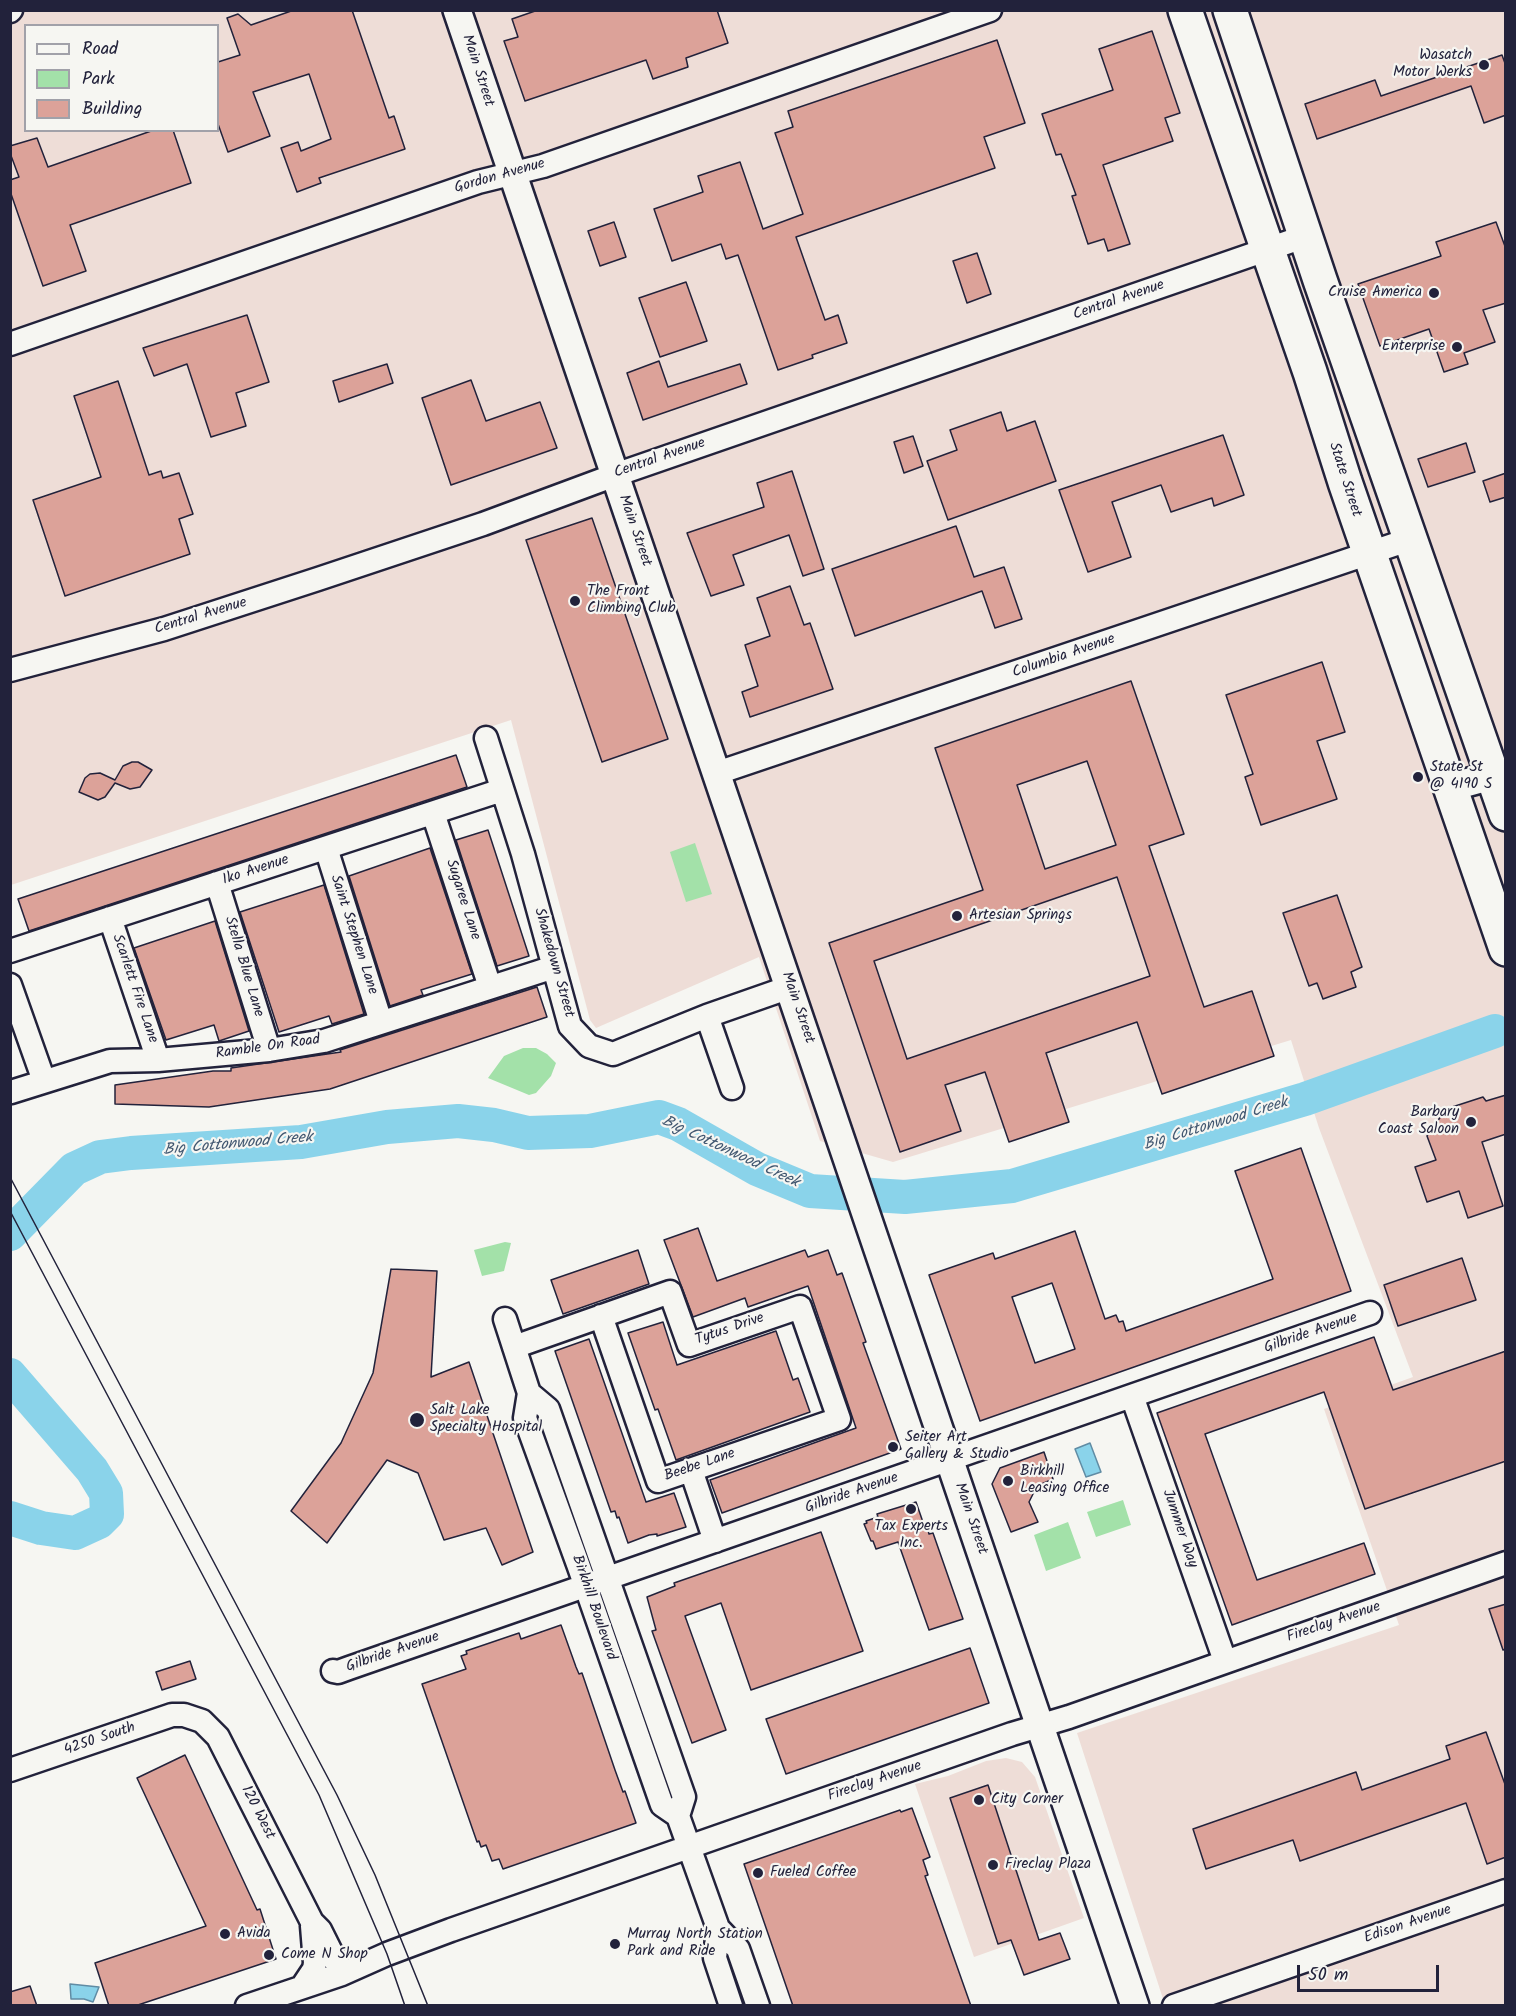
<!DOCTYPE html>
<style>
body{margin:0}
#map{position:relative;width:1516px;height:2016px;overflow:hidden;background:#f6f6f2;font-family:Kalam,sans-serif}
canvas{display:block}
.frame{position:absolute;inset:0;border:12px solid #22223b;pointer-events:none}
.legend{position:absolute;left:24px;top:24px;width:195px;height:108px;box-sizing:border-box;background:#f6f6f2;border:2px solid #a1a1a9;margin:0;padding:8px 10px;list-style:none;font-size:18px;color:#22223b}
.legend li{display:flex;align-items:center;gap:12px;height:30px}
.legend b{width:30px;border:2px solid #a1a1a9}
.scale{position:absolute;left:1297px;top:1965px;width:142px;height:27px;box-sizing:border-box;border:3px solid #22223b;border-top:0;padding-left:8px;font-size:18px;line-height:21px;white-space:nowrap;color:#22223b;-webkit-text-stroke:4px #f6f6f2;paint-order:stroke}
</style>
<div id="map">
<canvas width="1516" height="2016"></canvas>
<div class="frame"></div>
<ul class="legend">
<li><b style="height:8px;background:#f6f6f2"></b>Road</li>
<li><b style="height:16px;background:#a3e1a9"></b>Park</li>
<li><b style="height:16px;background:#dca299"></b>Building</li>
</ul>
<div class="scale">50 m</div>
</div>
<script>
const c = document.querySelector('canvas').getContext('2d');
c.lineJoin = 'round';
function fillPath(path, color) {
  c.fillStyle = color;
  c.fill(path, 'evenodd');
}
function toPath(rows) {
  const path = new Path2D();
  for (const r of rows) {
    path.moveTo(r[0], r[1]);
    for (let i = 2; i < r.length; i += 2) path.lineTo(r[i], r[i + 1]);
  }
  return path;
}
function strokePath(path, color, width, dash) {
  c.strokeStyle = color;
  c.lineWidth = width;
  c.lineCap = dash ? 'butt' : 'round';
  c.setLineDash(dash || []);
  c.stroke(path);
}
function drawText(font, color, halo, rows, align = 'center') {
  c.font = font + ' Kalam,sans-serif';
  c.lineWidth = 4.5;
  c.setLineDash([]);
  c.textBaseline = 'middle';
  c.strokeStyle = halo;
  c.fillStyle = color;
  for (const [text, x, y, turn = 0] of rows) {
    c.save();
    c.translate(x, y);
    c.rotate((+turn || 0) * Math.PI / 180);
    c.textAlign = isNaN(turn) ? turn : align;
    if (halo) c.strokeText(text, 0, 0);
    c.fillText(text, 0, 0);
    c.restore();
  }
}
fillPath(toPath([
 [10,11,1505,11,1505,2005,1165,2005,1077,1733,1399,1625,1324,1409,1413,1377,1319,1128,1291,1040,893,1162,820,1141,759,957,596,1028,590,1020,511,720,11,885],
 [26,26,218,26,218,130,26,130],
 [1006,1758,1022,1762,1035,1777,1084,1918,974,1957,915,1784,948,1776,986,1761]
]), '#eeddd7');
fillPath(toPath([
 [695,843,712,894,686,902,670,852],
 [523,1048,536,1048,547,1054,556,1063,551,1076,536,1093,529,1095,488,1078,504,1056],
 [505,1242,511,1243,504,1271,482,1276,474,1250],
 [1123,1500,1131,1525,1096,1537,1087,1512],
 [1068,1522,1081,1558,1046,1571,1034,1535]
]), '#a3e1a9');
const water = toPath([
 [1090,1443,1101,1472,1086,1477,1075,1449,1090,1443],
 [70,1984,99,1987,93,2002,84,1999,71,1999,70,1984]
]);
fillPath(water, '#8ad3ea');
strokePath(water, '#608ca4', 1.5);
strokePath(toPath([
 [10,1234,74,1169,100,1157,131,1153,301,1142,387,1127,458,1121,494,1125,528,1133,590,1131,659,1117,678,1124,757,1169,810,1191,905,1197,1012,1186,1305,1099,1495,1031],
 [10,1375,92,1470,106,1493,107,1514,99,1522,75,1533,41,1528,10,1518]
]), '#8ad3ea', 34);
const building = toPath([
 [294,10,352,10,389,118,394,116,405,149,319,178,321,183,297,192,281,148,298,142,301,151,331,139,309,74,253,92,270,136,228,152,218,124,218,62,240,55,227,18,238,14,251,25,294,10],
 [538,10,717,10,728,43,686,58,688,67,653,79,646,60,525,101,504,41,518,37,512,19,538,10],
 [1152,31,1180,113,1165,118,1173,141,1103,165,1130,244,1108,251,1104,239,1088,244,1072,196,1076,195,1061,154,1056,155,1042,114,1113,90,1099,49,1152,31],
 [997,40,1025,123,984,137,995,168,796,237,825,320,838,315,847,343,812,355,813,358,778,370,738,255,726,259,721,244,672,261,654,209,703,192,698,176,740,162,763,229,803,214,775,133,793,127,788,111,997,40],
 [1502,55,1506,66,1506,115,1484,123,1471,86,1317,139,1305,104,1375,80,1381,96,1502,55],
 [154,130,173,130,191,183,70,225,86,271,43,286,10,191,10,180,19,177,10,153,10,146,37,138,48,167,154,130],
 [614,222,626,257,600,266,588,231,614,222],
 [1496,222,1506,249,1506,303,1483,310,1495,342,1464,353,1468,364,1444,372,1429,329,1380,346,1358,284,1441,256,1436,242,1496,222],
 [977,253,991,294,967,303,953,261,977,253],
 [686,282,707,341,660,357,639,298,686,282],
 [247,315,269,382,236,393,246,426,211,437,187,364,154,376,143,348,247,315],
 [659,361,668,387,740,364,747,384,643,420,627,373,659,361],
 [387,364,393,383,339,402,333,381,387,364],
 [471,380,486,421,540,402,557,448,451,485,422,398,471,380],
 [118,381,149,475,161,471,163,478,179,473,193,514,179,519,190,554,65,596,33,500,101,477,74,396,118,381],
 [1001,412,1007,431,1035,421,1056,481,948,520,927,461,957,450,950,430,1001,412],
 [1223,435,1244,495,1214,506,1212,498,1171,512,1161,485,1112,502,1131,557,1088,572,1059,490,1223,435],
 [913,436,923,466,904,473,894,442,913,436],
 [1466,443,1475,472,1428,487,1418,459,1466,443],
 [792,471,824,569,803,576,789,535,733,555,744,585,711,596,687,533,764,507,757,483,792,471],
 [1506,473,1506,497,1490,502,1483,481,1506,473],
 [592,518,668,739,602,762,526,540,592,518],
 [956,526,974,577,1004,567,1022,619,995,628,982,591,855,636,832,569,956,526],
 [790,586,804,625,810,623,833,689,750,717,742,692,758,686,745,645,770,636,757,598,790,586],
 [1322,662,1345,732,1317,741,1337,799,1261,825,1245,777,1253,774,1226,695,1322,662],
 [1131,681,1184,834,1149,846,1204,1007,1252,991,1274,1056,1162,1094,1137,1022,1046,1053,1069,1122,1009,1142,985,1072,945,1085,961,1131,900,1152,829,943,983,890,935,748,1131,681],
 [1087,761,1116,845,1045,869,1017,785,1087,761],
 [1117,877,1150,976,907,1059,874,961,1117,877],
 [456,755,467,787,29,931,18,899,456,755],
 [132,762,138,762,152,770,140,787,130,789,115,783,105,797,98,800,79,792,85,778,90,774,100,773,115,780,123,766,132,762],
 [488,830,529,956,497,966,456,840,488,830],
 [430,848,472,974,421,990,423,995,390,1006,349,876,430,848],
 [324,885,364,1014,332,1024,329,1016,279,1032,240,912,324,885],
 [1337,895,1362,967,1351,972,1356,987,1323,999,1317,983,1309,986,1283,913,1337,895],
 [215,921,249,1031,219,1041,214,1025,166,1040,134,948,215,921],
 [537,987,547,1017,330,1089,209,1107,115,1104,115,1085,213,1071,231,1071,231,1068,341,1052,340,1050,537,987],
 [1506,1095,1506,1134,1482,1142,1503,1206,1468,1218,1459,1191,1427,1202,1415,1167,1436,1160,1427,1136,1446,1109,1483,1097,1486,1101,1506,1095],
 [1301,1148,1351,1291,980,1421,929,1275,993,1253,995,1259,1075,1231,1105,1319,1116,1315,1119,1322,1123,1321,1126,1331,1273,1279,1235,1171,1301,1148],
 [1052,1283,1075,1349,1035,1363,1012,1297,1052,1283],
 [698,1228,717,1281,805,1250,808,1257,828,1250,837,1275,842,1273,866,1342,863,1343,901,1449,722,1513,710,1480,856,1428,808,1286,748,1307,745,1298,693,1317,664,1240,698,1228],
 [638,1250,649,1284,563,1314,551,1280,638,1250],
 [1462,1258,1476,1300,1398,1326,1384,1285,1462,1258],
 [391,1269,437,1271,431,1377,469,1362,533,1552,502,1565,486,1528,444,1540,418,1473,387,1460,327,1543,291,1511,341,1443,373,1373,391,1269],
 [663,1322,677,1365,776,1331,793,1380,798,1378,810,1412,676,1460,658,1409,655,1410,628,1333,663,1322],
 [1374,1337,1393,1390,1506,1351,1506,1461,1365,1509,1324,1392,1205,1434,1257,1580,1364,1543,1375,1574,1232,1625,1157,1413,1374,1337],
 [589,1339,646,1502,674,1493,686,1527,657,1536,657,1534,649,1535,628,1543,619,1517,617,1518,615,1511,611,1512,555,1351,589,1339],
 [1044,1452,1053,1479,1037,1486,1029,1502,1038,1522,1011,1532,992,1484,1000,1468,1044,1452],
 [916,1502,925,1528,927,1527,929,1534,933,1533,963,1619,929,1630,898,1542,876,1549,873,1541,871,1541,864,1524,867,1523,866,1521,878,1517,877,1514,916,1502],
 [821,1532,863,1651,751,1690,721,1603,685,1616,726,1730,692,1743,652,1631,656,1630,647,1597,675,1586,674,1583,821,1532],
 [1506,1604,1506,1649,1503,1650,1489,1609,1506,1604],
 [561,1625,576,1667,579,1674,582,1673,615,1770,623,1792,625,1791,636,1823,503,1869,499,1859,492,1861,486,1845,481,1847,479,1841,477,1842,422,1684,466,1669,461,1656,467,1654,466,1651,519,1633,521,1639,561,1625],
 [970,1648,989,1703,786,1774,766,1719,970,1648],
 [190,1661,196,1679,162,1690,156,1672,190,1661],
 [1486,1732,1506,1787,1506,1857,1487,1864,1466,1803,1300,1861,1293,1840,1206,1869,1193,1829,1356,1772,1362,1790,1450,1759,1446,1746,1486,1732],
 [185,1755,257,1910,260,1909,276,1959,135,2006,109,2006,95,1963,206,1926,137,1778,185,1755],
 [988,1785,1039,1940,1060,1933,1070,1959,1024,1975,1011,1940,998,1944,950,1798,988,1785],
 [912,1808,930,1857,923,1860,928,1875,925,1876,971,2006,793,2006,744,1864,900,1810,901,1812,912,1808],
 [30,1986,37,2006,10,2006,10,1992,30,1986]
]);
fillPath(building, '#dca299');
strokePath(building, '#22223b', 1.5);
const minor = toPath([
 [10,11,11,10],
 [10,344,478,182,543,166,990,10],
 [10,670,164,629,318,579,483,524,615,475,1306,236],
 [486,738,523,854,570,1026,589,1046,613,1054,707,1016,790,987],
 [717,773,1411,539],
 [433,813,490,987],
 [326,848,381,1022],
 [217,883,269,1050],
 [110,918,158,1060],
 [10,951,502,790],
 [10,985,44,1081],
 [707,1016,732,1088],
 [11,1092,110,1061,158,1060,269,1050,324,1041,554,967],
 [505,1319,529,1393,525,1418,579,1567,662,1805,678,1816,718,1928,738,1949,758,2006],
 [514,1347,670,1292,689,1345,800,1307,839,1419,658,1481,601,1316],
 [529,1393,548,1409,684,1797,678,1816],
 [1132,1396,1225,1661],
 [691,1470,715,1541],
 [333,1671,338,1672,349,1668,1370,1313],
 [10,1770,172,1715,184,1715,202,1721,218,1737,312,1922,320,1930,342,1974],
 [718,1928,715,1958,731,2006],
 [302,1987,314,1969,315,1963,312,1926],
 [247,2006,342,1974,387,1954,451,1930,1012,1734,1069,1717,1506,1563],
 [1174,2006,1506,1891]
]);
const tertiary = toPath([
 [457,10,1135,2006],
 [1451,787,1506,772]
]);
const primary = toPath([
 [1185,10,1310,372,1345,482,1506,949],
 [1230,10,1320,280,1506,814]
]);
strokePath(minor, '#22223b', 27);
strokePath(tertiary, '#22223b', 32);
strokePath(primary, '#22223b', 38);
strokePath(minor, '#f6f6f2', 22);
strokePath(tertiary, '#f6f6f2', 27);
strokePath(primary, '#f6f6f2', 33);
strokePath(toPath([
 [10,1177,337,1795,375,1875,428,2006],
 [10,1211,319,1795,387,1954,405,2006]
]), '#22223b', 1.5);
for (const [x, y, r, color] of [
 [1484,65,6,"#22223b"],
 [1434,293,6,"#22223b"],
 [1457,347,6,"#22223b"],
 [575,601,6,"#22223b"],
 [1418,777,6,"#22223b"],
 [957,916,6,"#22223b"],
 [1471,1122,6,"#22223b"],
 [417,1420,8,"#22223b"],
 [893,1447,6,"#22223b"],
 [1008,1481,6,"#22223b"],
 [911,1509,6,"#22223b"],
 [979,1800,6,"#22223b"],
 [993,1865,6,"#22223b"],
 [758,1873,6,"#22223b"],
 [225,1934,6,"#22223b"],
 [615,1944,6,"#22223b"],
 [269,1955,6,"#22223b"]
]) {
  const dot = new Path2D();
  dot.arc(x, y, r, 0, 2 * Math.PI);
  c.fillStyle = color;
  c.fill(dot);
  strokePath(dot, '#f6f6f2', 2);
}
drawText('15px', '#22223b', '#f6f6f2', [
 ["Wasatch",1472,56,"right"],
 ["Motor Werks",1472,73,"right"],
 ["Cruise America",1422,293,"right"],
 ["Enterprise",1445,347,"right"],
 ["The Front",587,592],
 ["Climbing Club",587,609],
 ["State St",1430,768],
 ["@ 4190 S",1430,785],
 ["Artesian Springs",969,916],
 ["Barbary",1459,1113,"right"],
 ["Coast Saloon",1459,1130,"right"],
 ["Salt Lake",430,1411],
 ["Specialty Hospital",430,1428],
 ["Seiter Art",905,1438],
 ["Gallery & Studio",905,1455],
 ["Birkhill",1020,1472],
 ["Leasing Office",1020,1489],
 ["Tax Experts",911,1527,"center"],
 ["Inc.",911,1544,"center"],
 ["City Corner",991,1800],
 ["Fireclay Plaza",1005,1865],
 ["Fueled Coffee",770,1873],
 ["Avida",237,1934],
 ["Murray North Station",627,1935],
 ["Park and Ride",627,1952],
 ["Come N Shop",281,1955]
], 'left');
drawText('15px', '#22223b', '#f6f6f2', [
 ["Main Street",477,71,72],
 ["Gordon Avenue",500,177,-16],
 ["Central Avenue",1119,301,-19],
 ["Central Avenue",660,459,-19],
 ["State Street",1344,480,72],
 ["Main Street",634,531,71],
 ["Central Avenue",201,617,-17],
 ["Columbia Avenue",1064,657,-19],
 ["Iko Avenue",256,871,-18],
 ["Sugaree Lane",462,900,72],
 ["Saint Stephen Lane",353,935,72],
 ["Shakedown Street",553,963,74],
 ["Stella Blue Lane",243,967,73],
 ["Scarlett Fire Lane",134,989,71],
 ["Main Street",797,1008,71],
 ["Ramble On Road",268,1048,-8],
 ["Tytus Drive",730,1330,-19],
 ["Gilbride Avenue",1311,1334,-19],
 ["Beebe Lane",700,1466,-19],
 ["Gilbride Avenue",852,1494,-19],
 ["Main Street",970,1519,71],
 ["Jummer Way",1179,1529,71],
 ["Birkhill Boulevard",593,1608,71],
 ["Fireclay Avenue",1334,1623,-19],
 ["Gilbride Avenue",393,1653,-19],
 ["4250 South",100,1740,-19],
 ["Fireclay Avenue",875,1782,-19],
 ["120 West",257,1813,63],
 ["Edison Avenue",1408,1925,-19]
]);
drawText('italic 16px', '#415770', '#f6f6f2', [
 ["Big Cottonwood Creek",1216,1125,-17],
 ["Big Cottonwood Creek",238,1145,-5],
 ["Big Cottonwood Creek",730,1153,25]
]);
</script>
